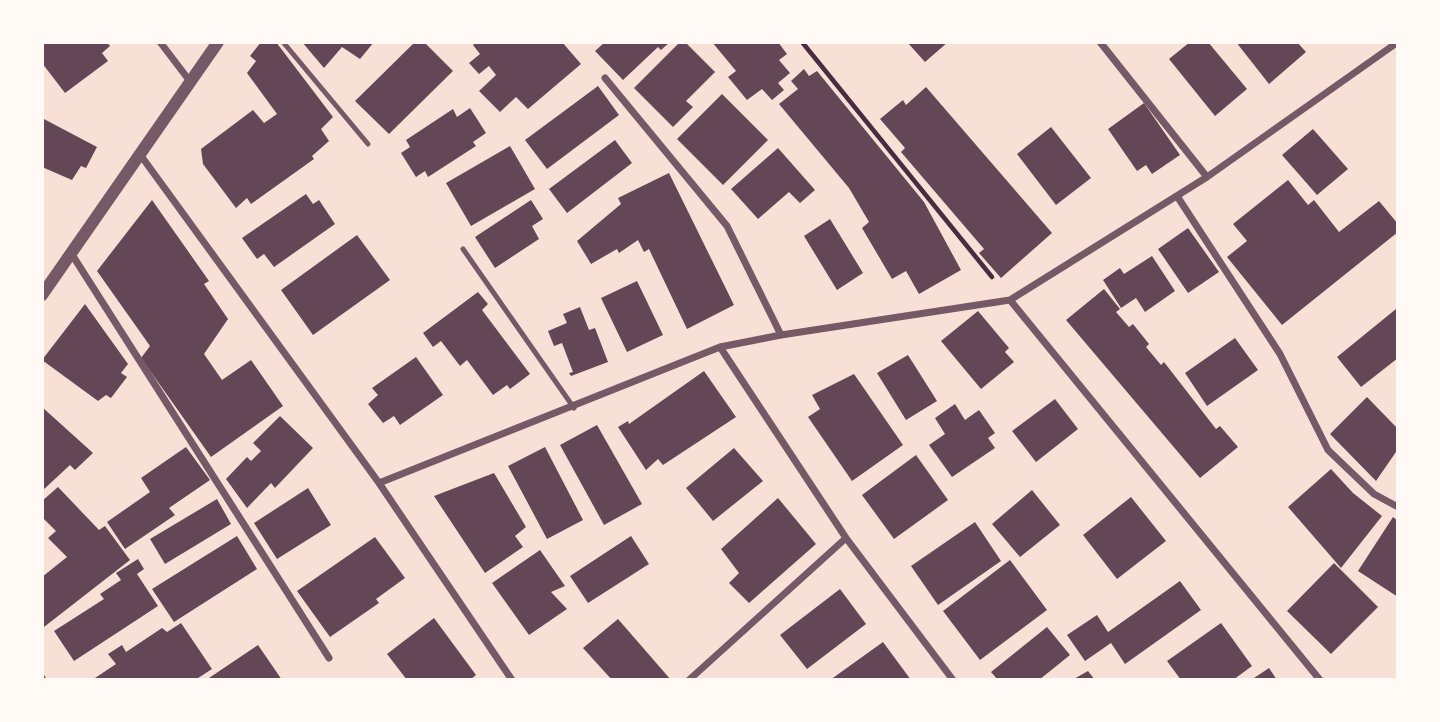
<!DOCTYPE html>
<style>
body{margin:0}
#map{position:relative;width:1440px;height:722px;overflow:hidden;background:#f7e1d7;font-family:"IBM Plex Sans",sans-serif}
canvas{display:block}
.frame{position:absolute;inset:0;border:44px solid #fffaf5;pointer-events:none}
</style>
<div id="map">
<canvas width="1440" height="722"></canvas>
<div class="frame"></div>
</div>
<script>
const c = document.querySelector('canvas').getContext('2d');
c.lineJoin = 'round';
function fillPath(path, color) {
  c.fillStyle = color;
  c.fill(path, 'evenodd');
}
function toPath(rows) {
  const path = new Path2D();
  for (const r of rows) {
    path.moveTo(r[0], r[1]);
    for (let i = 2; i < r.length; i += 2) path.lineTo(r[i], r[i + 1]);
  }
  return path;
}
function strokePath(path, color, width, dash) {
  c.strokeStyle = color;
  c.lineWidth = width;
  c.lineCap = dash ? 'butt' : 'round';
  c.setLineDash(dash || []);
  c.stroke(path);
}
fillPath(toPath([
 [42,42,107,42,110,46,102,53,108,61,65,93,42,63],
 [261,42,276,42,333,117,321,129,329,141,312,156,314,159,251,204,247,198,236,208,203,164,201,149,253,110,264,123,277,114,247,73,256,61,250,56],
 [302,42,374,42,360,59,342,47,324,68],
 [415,42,424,42,453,71,389,134,355,101],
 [476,42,562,42,581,64,528,109,516,97,500,112,479,91,496,75,489,66,479,74,469,63,480,54,473,45],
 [605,42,670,42,661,50,658,47,623,80,595,51],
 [680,42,685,42,715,72,686,101,693,107,673,127,634,88],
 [712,42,778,42,787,54,779,60,790,73,778,83,784,90,772,100,762,89,747,100,728,77,736,71],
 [907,42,948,42,925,62],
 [1190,42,1208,42,1247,89,1215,116,1169,59],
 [1236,42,1297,42,1306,52,1269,84],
 [804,69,809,76,817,71,924,202,961,270,919,294,906,271,892,279,862,228,869,222,849,188,779,104,798,89,791,81],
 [598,86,619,115,547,169,525,140],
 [926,87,1052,233,1001,278,979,253,984,249,901,152,905,148,880,119,903,100,906,105],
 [722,94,768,140,723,185,677,139],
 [1144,103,1180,155,1152,174,1146,165,1137,171,1108,129],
 [470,108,486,133,473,142,476,146,428,177,425,171,416,177,401,153,410,147,406,140,453,109,457,117],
 [42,118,97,147,86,168,81,166,72,180,42,167],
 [1051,127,1091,178,1056,205,1017,154],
 [1313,129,1348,169,1317,195,1282,155],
 [615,140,632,163,567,213,549,189],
 [510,146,535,189,471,226,446,183],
 [778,148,815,190,800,203,789,192,758,219,731,189],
 [669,173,734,305,687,329,649,249,644,252,638,240,619,253,617,249,591,264,577,241,621,204,618,198],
 [1288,180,1308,205,1314,200,1339,232,1379,201,1398,224,1398,232,1282,325,1227,257,1247,241,1233,224],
 [306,194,313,204,319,200,335,224,274,267,264,254,257,259,242,238],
 [152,200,209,281,204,284,228,319,204,354,222,380,251,360,283,406,211,457,141,358,150,346,97,271],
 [531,200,543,219,532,226,539,239,495,268,475,237],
 [830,219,863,273,837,290,804,236],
 [1188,228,1219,272,1188,293,1158,249],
 [357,235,390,280,313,335,281,290],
 [1152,256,1175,291,1145,312,1136,298,1121,308,1103,280,1120,268,1124,274],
 [637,281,663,335,627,352,601,298],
 [1104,289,1120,309,1116,312,1129,327,1133,324,1149,344,1146,347,1161,365,1164,362,1216,429,1220,426,1238,447,1200,478,1066,320],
 [478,292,488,304,482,310,530,374,510,389,507,385,493,395,467,360,460,366,441,341,433,347,423,333],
 [85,304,128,364,121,373,127,377,111,398,106,395,98,401,42,360],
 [580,307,589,330,595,328,608,362,571,376,569,373,573,372,562,343,554,346,548,331,567,323,563,314],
 [1396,309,1398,358,1361,387,1337,357],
 [978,311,1009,348,1005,352,1014,362,981,389,941,341],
 [1235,338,1258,370,1207,406,1185,373],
 [908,355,937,401,906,420,877,373],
 [416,357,443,395,400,425,394,416,383,423,368,404,378,395,372,388],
 [704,371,736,417,663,465,658,459,646,470,618,427,628,421,629,424],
 [854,374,903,445,852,481,808,417,820,409,812,395],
 [1367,397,1398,429,1398,449,1376,481,1330,434],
 [1055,399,1078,429,1036,462,1012,431],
 [955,404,965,420,979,410,995,433,988,438,995,448,952,477,929,445,945,434,935,418],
 [42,407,93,453,75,470,70,465,42,491],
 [280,416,313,448,275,488,271,483,247,508,226,479,247,457,251,461,261,451,253,443],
 [597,425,642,504,604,525,560,445],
 [186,447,210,480,169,508,175,515,125,549,107,522,150,492,141,478],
 [545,447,583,520,547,539,508,466],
 [734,448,763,481,713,521,686,488],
 [916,455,948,500,894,539,862,495],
 [1331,469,1353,493,1382,516,1341,568,1288,507],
 [494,473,526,527,515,536,523,547,485,573,434,496],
 [58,487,99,530,105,526,130,560,44,627,42,577,67,557,48,538,56,531,42,517,42,501],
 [308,488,331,525,277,559,254,523],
 [1032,490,1060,525,1020,557,992,524],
 [1131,497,1166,541,1117,579,1083,535],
 [778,498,816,544,749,603,729,583,739,573,721,549],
 [217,499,231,524,165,564,150,539],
 [1393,517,1398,521,1398,597,1358,571],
 [975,522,1001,561,938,605,911,566],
 [237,536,257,569,174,622,152,589],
 [631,536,649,564,588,603,570,576],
 [375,537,405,578,376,599,379,603,330,637,297,591],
 [540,550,565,586,551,592,567,609,529,635,492,583],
 [138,559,144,569,137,574,158,606,74,661,54,631,104,599,100,594,121,580,116,573],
 [1010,560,1047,610,980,660,943,611],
 [1334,563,1378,607,1331,654,1287,611],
 [1180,581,1201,610,1125,664,1111,643,1085,661,1067,635,1097,615,1108,632],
 [840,589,866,624,807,669,780,635],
 [434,618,476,675,470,680,407,680,387,654],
 [618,619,671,680,612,680,583,648],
 [181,623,212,669,195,680,92,680,116,664,108,654,122,645,126,652,162,628,167,632],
 [1221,623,1252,666,1233,680,1181,680,1167,661],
 [1047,627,1070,655,1039,680,998,680,991,672],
 [883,642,911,680,830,680],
 [258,645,282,680,206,680],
 [1269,668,1277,680,1251,680],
 [1088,671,1095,680,1072,680]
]), '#644757');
strokePath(toPath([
 [802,42,992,277]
]), '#4a2c40', 4.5);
strokePath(toPath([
 [283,42,368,144],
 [463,249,574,408]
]), '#755966', 5);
strokePath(toPath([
 [160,42,189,80],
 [1100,42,1207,177],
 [605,78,727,226,781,335],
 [139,153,379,483,512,680],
 [1177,196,1280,354,1328,450,1374,494,1398,507],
 [71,253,329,658],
 [1010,300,1320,680],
 [720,347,846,538,953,680],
 [379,483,720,347,781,335,1010,300,1207,177,1398,42],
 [42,678,43,680],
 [689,680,846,538]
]), '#755966', 7);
strokePath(toPath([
 [42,295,218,42]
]), '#755966', 12);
</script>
